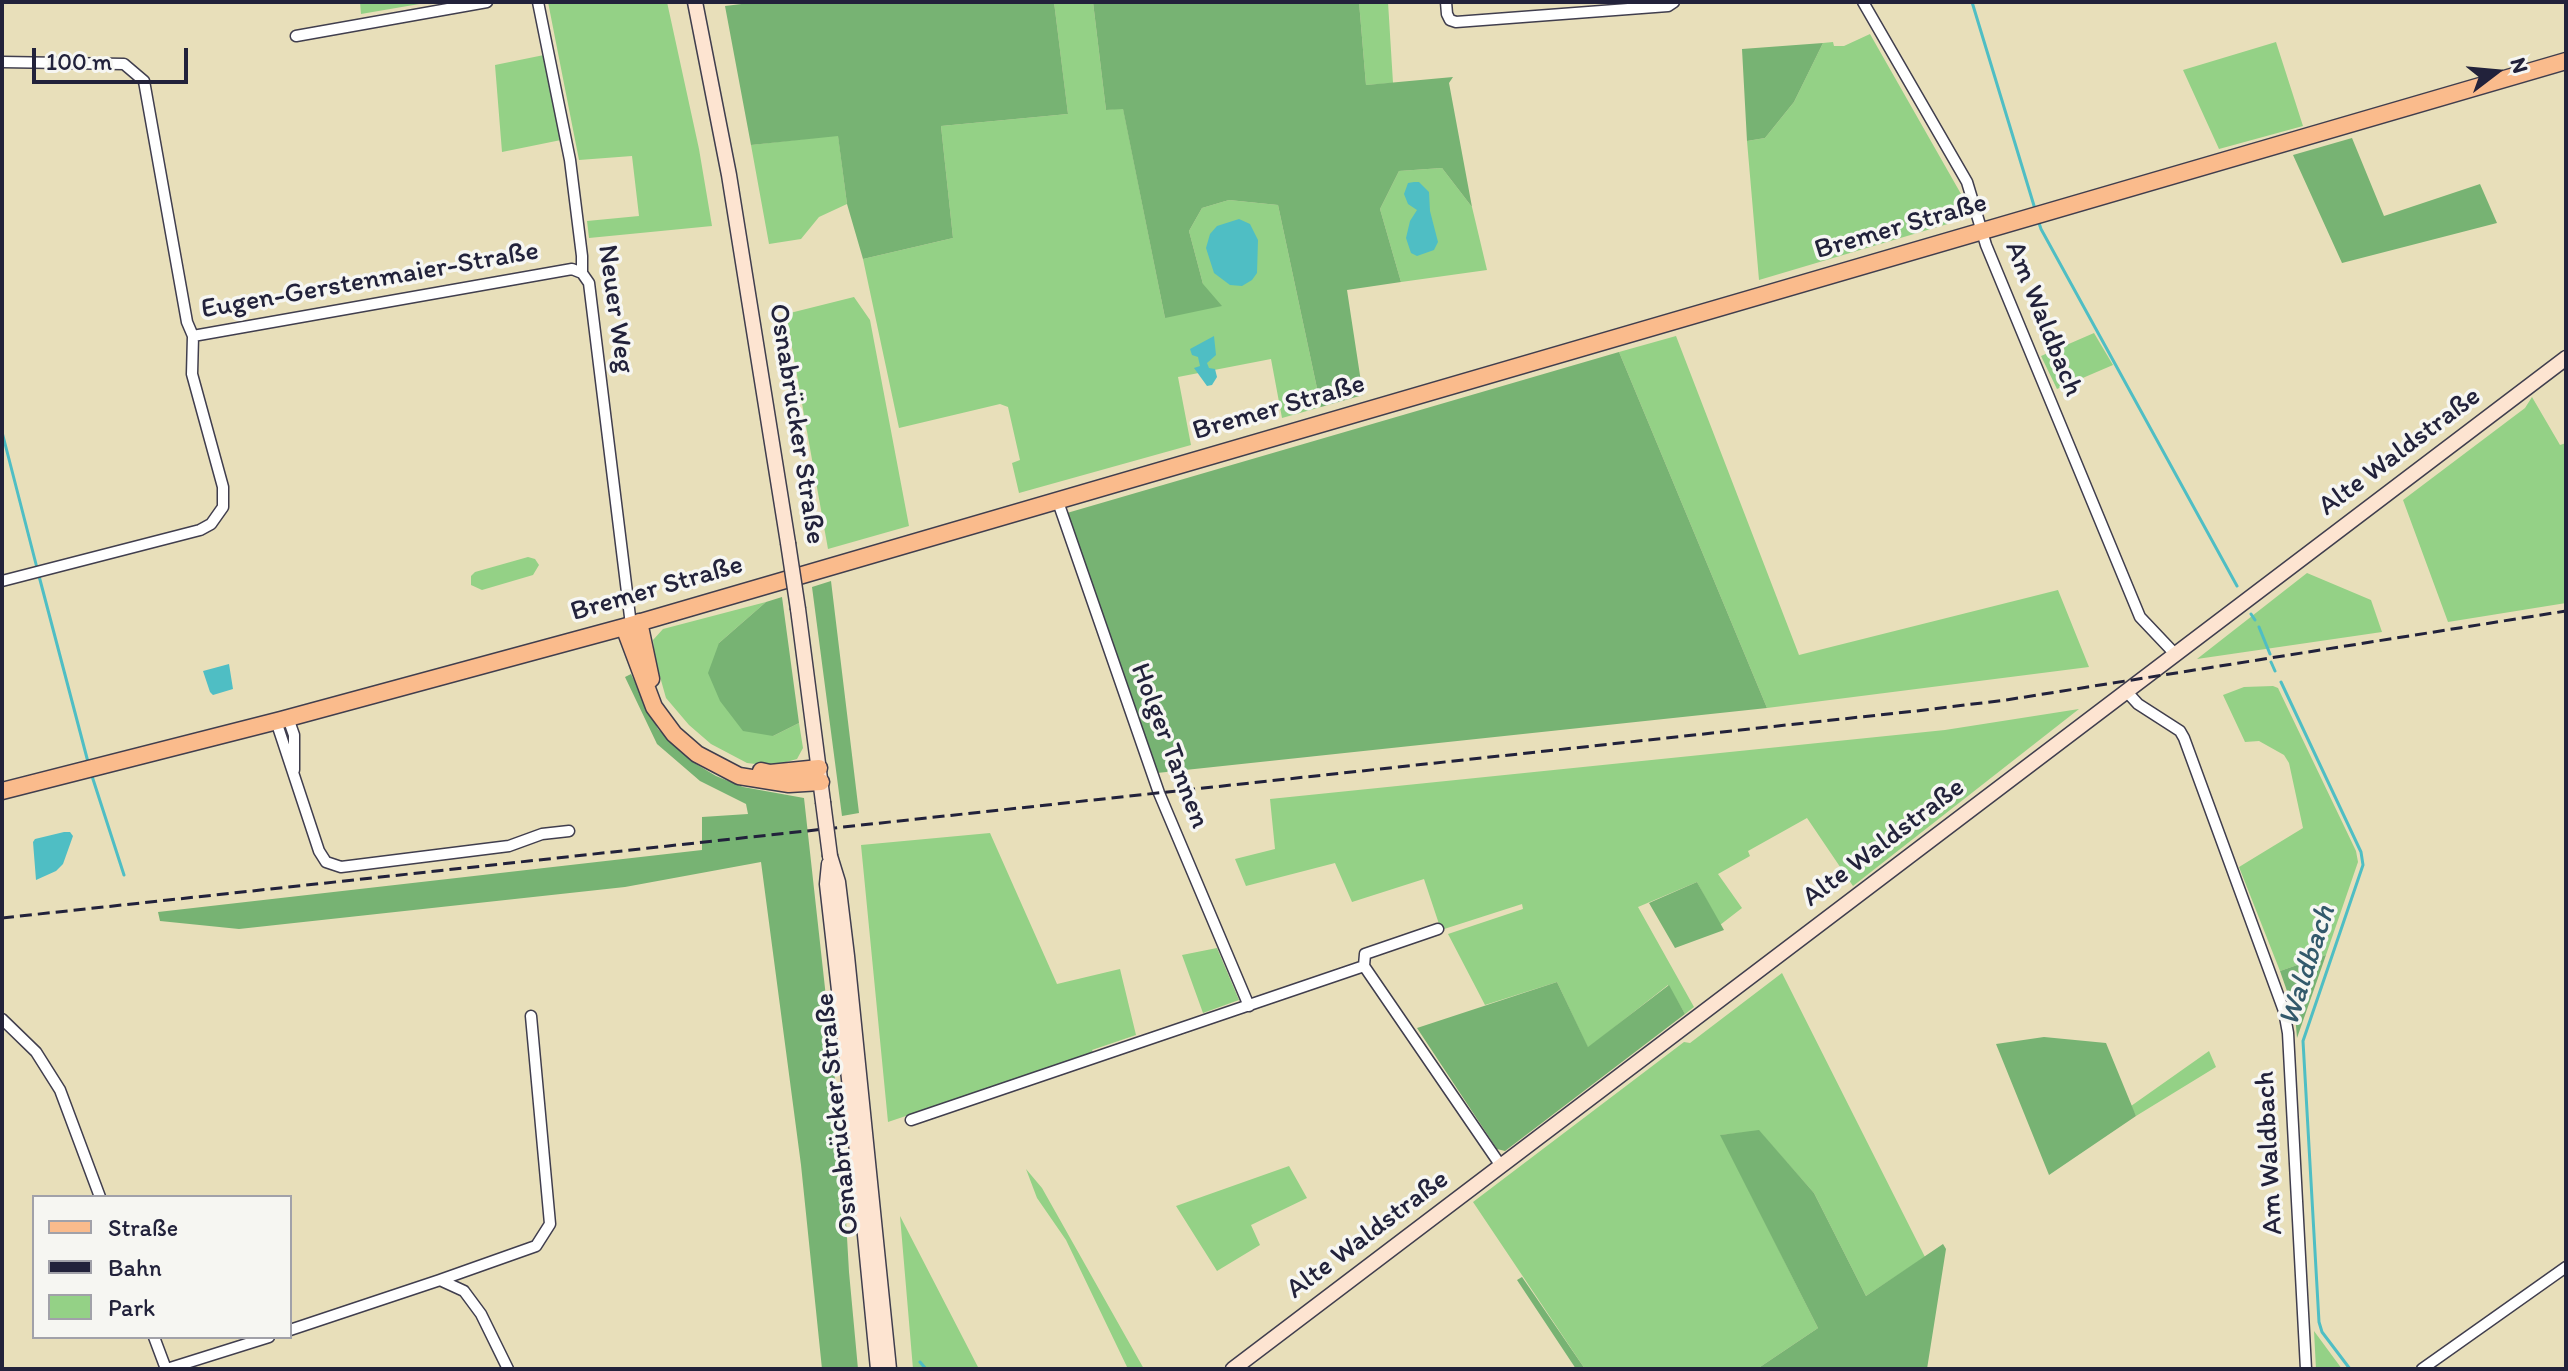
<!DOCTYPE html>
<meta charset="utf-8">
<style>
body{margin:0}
#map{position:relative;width:2568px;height:1371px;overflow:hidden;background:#e8dfba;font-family:Itim,sans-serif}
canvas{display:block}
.frame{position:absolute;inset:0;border:4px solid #22223b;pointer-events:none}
.legend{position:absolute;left:32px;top:1195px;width:260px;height:144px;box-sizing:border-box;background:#f6f6f2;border:2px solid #a1a1a9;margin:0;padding:10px 14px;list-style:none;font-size:24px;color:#22223b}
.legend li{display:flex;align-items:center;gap:16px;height:40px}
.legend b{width:40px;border:2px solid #a1a1a9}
.north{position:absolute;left:2456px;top:32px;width:80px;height:80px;-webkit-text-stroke:6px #f6f6f2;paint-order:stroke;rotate:74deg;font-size:22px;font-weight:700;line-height:32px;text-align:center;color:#22223b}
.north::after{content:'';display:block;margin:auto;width:28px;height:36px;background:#22223b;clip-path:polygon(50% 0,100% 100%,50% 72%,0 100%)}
.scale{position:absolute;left:32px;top:48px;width:156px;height:36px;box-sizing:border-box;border:4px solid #22223b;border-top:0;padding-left:10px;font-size:24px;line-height:28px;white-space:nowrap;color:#22223b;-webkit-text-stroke:6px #f6f6f2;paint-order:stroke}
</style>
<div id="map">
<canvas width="2568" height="1371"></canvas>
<div class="frame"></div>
<ul class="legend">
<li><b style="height:10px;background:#fabb8c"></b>Straße</li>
<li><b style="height:10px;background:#22223b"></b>Bahn</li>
<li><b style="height:22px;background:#94d186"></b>Park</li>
</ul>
<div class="north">N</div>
<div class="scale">100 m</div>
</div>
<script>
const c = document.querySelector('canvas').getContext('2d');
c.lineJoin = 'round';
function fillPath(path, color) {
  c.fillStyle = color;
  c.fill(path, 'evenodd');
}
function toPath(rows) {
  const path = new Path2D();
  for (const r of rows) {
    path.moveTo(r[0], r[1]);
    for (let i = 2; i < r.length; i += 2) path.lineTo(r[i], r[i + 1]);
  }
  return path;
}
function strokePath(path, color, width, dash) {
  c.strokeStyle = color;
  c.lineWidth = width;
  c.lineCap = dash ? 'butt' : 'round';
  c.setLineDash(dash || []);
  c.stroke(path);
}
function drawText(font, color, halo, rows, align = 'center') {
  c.font = font + ' Itim,sans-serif';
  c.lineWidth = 7;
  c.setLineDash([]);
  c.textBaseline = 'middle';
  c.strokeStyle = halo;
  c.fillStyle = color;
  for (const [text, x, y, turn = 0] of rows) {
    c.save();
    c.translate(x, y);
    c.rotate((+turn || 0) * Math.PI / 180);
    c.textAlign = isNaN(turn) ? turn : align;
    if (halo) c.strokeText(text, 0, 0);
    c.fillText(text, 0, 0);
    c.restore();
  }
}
fillPath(toPath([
 [360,2,431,2,361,14],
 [548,2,667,2,699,149,712,226,589,238,587,221,639,216,632,156,579,160],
 [1054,2,1093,2,1106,110,1123,108,1165,318,1203,284,1189,231,1202,208,1229,200,1278,205,1321,407,1282,418,1271,359,1178,377,1191,445,1019,493,1012,463,1020,460,1008,407,1000,404,899,428,863,259,953,238,941,126,1068,114],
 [1359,2,1388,2,1393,83,1366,85],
 [1870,34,1965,201,1961,220,1759,280,1747,141,1765,138,1794,102,1823,43,1833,42,1834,46,1844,46],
 [2276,42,2303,126,2219,149,2183,70],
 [544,55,561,140,502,152,495,65],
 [838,135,847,204,819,217,801,239,769,244,751,145],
 [1442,168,1472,207,1487,270,1401,282,1380,209,1399,171],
 [854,297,870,320,909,526,828,549,786,314],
 [2094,333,2113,365,2057,389,2041,356],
 [1676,336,1799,655,2058,590,2089,667,1767,708,1619,352],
 [2532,397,2560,445,2566,443,2566,603,2448,622,2403,500,2525,408],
 [528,557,535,559,539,565,533,575,482,590,471,585,471,576,475,572],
 [2307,573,2371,600,2382,632,2197,659],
 [766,602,719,643,773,736,799,723,803,748,797,759,772,766,747,763,711,744,689,725,666,698,655,659,653,640,663,629],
 [2273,686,2278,688,2356,851,2358,862,2326,955,2280,971,2239,867,2303,828,2289,763,2284,755,2259,741,2245,742,2223,695,2244,687],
 [2079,709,1853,886,1807,818,1748,851,1750,856,1718,874,1742,908,1720,925,1697,882,1638,907,1694,1007,1685,1014,1668,985,1588,1048,1557,982,1485,1005,1448,934,1523,909,1522,904,1441,930,1424,879,1352,902,1335,863,1246,886,1235,859,1275,849,1270,799,1945,730],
 [990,833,1057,984,1120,969,1136,1035,1092,1050,1093,1053,888,1122,861,845],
 [1217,948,1239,1000,1203,1013,1182,955],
 [1782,973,1925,1257,1866,1296,1814,1193,1759,1131,1721,1135,1818,1328,1757,1369,1585,1369,1473,1202,1684,1042,1690,1043],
 [2209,1051,2216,1067,2136,1116,2131,1106],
 [1289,1166,1307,1198,1251,1225,1260,1245,1217,1271,1176,1206],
 [1026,1169,1042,1188,1144,1369,1128,1369,1066,1240,1037,1198],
 [900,1216,979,1369,913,1369],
 [2314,1331,2342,1369,2316,1369]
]), '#94d186');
fillPath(toPath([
 [758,2,1054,2,1068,114,941,126,953,238,863,259,847,204,838,136,751,145,725,6],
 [1093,2,1359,2,1366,85,1453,77,1449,83,1472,207,1442,168,1399,171,1380,209,1401,282,1347,290,1363,395,1321,407,1278,205,1229,200,1202,208,1189,231,1203,284,1222,306,1165,318,1123,109,1106,110],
 [1823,43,1794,102,1765,138,1747,141,1742,49],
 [2352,138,2384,216,2480,184,2497,223,2342,263,2293,155],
 [1619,352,1767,708,1157,773,1067,513],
 [831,581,859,813,842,816,812,587],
 [782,597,799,723,773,736,743,731,720,701,708,673,719,643,766,602],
 [631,674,658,729,691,761,716,776,743,787,804,798,841,1133,849,1272,858,1369,822,1369,801,1165,761,862,625,887,239,929,160,921,158,912,702,850,702,817,748,814,746,804,700,781,657,744,625,677],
 [1697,882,1724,930,1675,948,1649,903],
 [2326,955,2297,1038,2295,1014,2280,971],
 [1557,982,1588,1047,1669,985,1685,1014,1505,1151,1497,1149,1417,1028],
 [2044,1037,2106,1043,2136,1116,2049,1175,1996,1044],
 [1759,1130,1814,1193,1866,1296,1943,1244,1946,1249,1927,1369,1757,1369,1818,1328,1720,1135],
 [1522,1277,1585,1369,1576,1369,1517,1280]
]), '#77b373');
fillPath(toPath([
 [1414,182,1419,182,1429,192,1430,211,1438,242,1434,250,1417,256,1411,253,1406,238,1410,221,1417,210,1408,204,1404,194,1408,183],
 [1239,219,1250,224,1258,240,1257,273,1252,280,1242,286,1230,285,1214,273,1206,248,1210,234,1217,226],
 [1214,336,1216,355,1207,363,1209,368,1215,369,1217,377,1212,385,1207,386,1194,368,1200,366,1198,357,1192,355,1190,349],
 [229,664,233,689,213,695,210,692,203,671],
 [64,832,70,832,73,836,63,864,56,871,36,880,33,842,35,839]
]), '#4fbec4');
strokePath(toPath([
 [1972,2,2035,209],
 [2038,220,2041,229,2237,586],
 [2,432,37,568],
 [39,576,88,762],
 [2251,614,2255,620],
 [2259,627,2270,654],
 [2271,662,2275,671],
 [2281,682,2361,852,2363,865,2303,1041,2319,1322,2322,1332,2350,1369],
 [91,773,124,875],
 [920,1362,926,1369]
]), '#4fbec4', 3);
const street = toPath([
 [538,2,570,160,582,256,582,273,589,283,631,625],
 [1446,2,1447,14,1450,20,1456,22,1668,6,1674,2],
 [1863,2,1967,182,1986,245,2140,617,2176,655],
 [296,36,487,2],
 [2,62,124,64,144,81,187,322,193,336],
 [193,336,572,269,582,273],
 [1057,499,1159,793,1249,1006],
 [2,581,200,530,211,524,223,507,223,487,192,374,193,336],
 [2127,692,2138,704,2180,731,2184,738,2284,1011,2288,1033,2306,1369],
 [288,718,294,735,294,770],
 [276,721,319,851,326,862,341,867,509,846,542,834,569,831],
 [1364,966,1501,1166],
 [2,1019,36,1052,60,1090,100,1197],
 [911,1120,1364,966,1365,954,1438,929],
 [440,1280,536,1246,550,1224,531,1016],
 [290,1330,440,1280,464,1291,481,1314,508,1369],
 [154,1337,166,1369],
 [167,1369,269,1337],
 [2422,1369,2566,1267]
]);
const secondary = toPath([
 [695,2,729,175,788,543],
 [798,609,823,802],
 [830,856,838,882,847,956,889,1369],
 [829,864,827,884,855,1132,878,1369],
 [1233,1369,2566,358]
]);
const primary = toPath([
 [639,622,651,679],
 [624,627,654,707,674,734,697,754,739,776,789,784,821,782],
 [761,771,770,773,819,768],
 [2,791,281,720,624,627,2566,61]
]);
strokePath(street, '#403e4e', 13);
strokePath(secondary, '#403e4e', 17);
strokePath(primary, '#403e4e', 19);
strokePath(street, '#fff', 10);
strokePath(secondary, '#fde4d1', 14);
strokePath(primary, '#fabb8c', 16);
strokePath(toPath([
 [2,918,1916,711,2006,700,2566,611]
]), '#22223b', 3, [12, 6]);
const secondaryBridge = toPath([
 [788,543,798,609],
 [823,802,830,856]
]);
strokePath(secondaryBridge, '#403e4e', 17, []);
strokePath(secondaryBridge, '#fde4d1', 14);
drawText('28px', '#22223b', '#f6f6f2', [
 ["Bremer Straße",1901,227,-16],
 ["Eugen-Gerstenmaier-Straße",370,281,-10],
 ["Neuer Weg",615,309,82],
 ["Am Waldbach",2043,319,68],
 ["Bremer Straße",1279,408,-16],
 ["Osnabrücker Straße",796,424,81],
 ["Alte Waldstraße",2400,452,-37],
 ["Bremer Straße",657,589,-16],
 ["Holger Tannen",1169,746,69],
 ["Alte Waldstraße",1884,843,-37],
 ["Osnabrücker Straße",838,1114,-96],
 ["Am Waldbach",2270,1153,-93],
 ["Alte Waldstraße",1368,1235,-37]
]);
drawText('italic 30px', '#32596b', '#f6f6f2', [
 ["Waldbach",2308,966,-72]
]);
</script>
